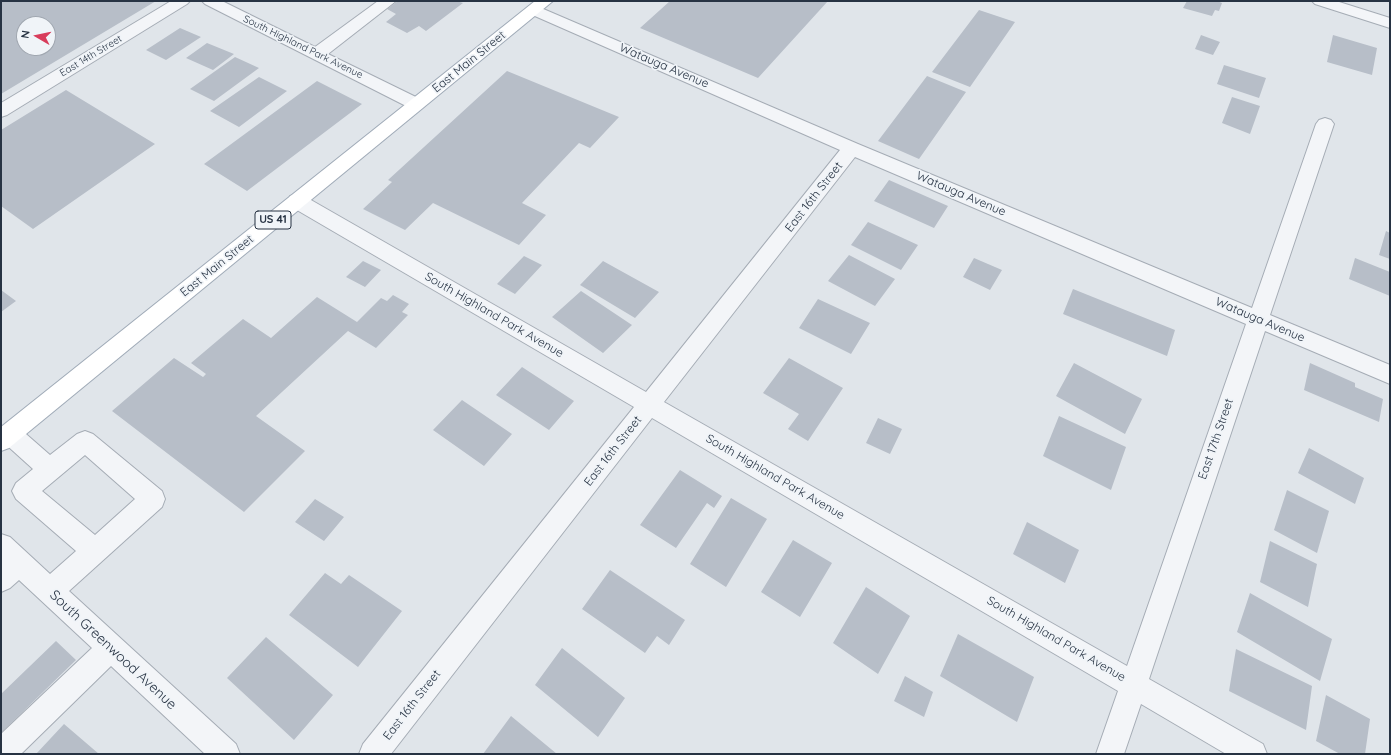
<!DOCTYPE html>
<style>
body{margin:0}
#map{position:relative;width:1391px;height:755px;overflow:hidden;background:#e0e5ea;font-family:Quicksand,sans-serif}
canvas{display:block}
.frame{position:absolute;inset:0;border:2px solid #273343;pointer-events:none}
.north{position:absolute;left:16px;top:16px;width:40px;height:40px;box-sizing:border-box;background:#f0f4f8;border:1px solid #a0a7b0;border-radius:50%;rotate:279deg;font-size:11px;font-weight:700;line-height:16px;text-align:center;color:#273343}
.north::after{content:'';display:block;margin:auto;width:14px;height:18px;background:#d83c5b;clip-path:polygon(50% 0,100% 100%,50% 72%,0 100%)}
</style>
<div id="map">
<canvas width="1391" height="755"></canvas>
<div class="frame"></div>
<div class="north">N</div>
</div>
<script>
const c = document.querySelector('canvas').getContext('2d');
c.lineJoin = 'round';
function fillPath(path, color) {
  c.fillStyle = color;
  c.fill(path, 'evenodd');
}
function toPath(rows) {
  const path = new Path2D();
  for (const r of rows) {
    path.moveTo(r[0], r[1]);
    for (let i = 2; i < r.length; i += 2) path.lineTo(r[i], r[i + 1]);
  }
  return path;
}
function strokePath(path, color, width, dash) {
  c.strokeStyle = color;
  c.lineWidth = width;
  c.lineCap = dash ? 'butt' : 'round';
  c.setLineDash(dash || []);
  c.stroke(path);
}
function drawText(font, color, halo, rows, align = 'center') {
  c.font = font + ' Quicksand,sans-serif';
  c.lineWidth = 3.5;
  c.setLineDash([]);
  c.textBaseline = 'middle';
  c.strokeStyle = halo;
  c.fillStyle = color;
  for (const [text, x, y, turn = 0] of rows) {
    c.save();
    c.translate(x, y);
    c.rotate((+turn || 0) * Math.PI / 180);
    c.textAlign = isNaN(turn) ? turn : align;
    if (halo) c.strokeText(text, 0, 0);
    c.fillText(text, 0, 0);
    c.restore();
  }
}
fillPath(toPath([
 [1,1,156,1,1,94],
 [24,24,48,24,48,48,24,48],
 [398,1,456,1,463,3,426,31,419,26,407,33,386,22,396,14,387,9],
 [670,1,828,1,758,78,640,28],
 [1187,1,1217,1,1222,3,1219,11,1215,10,1212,16,1183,8],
 [979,10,1015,22,970,87,932,72],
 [180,28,201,37,166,60,146,50],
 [1201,35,1220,42,1213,55,1195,49],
 [1333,35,1377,48,1372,75,1327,62],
 [207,43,234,54,213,70,186,58],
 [235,57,259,68,214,101,190,89],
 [1224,65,1266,78,1259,98,1217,84],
 [507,71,619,117,590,148,579,143,522,203,546,215,519,245,433,203,405,230,363,209,392,182,388,180],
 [927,76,966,92,919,159,878,141],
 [259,77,287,91,239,127,210,111],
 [317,81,362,104,247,191,204,164],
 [66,90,155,144,33,229,1,206,1,130],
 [1232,97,1260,106,1250,134,1222,123],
 [889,180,948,206,934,228,874,201],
 [868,222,918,245,901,270,851,245],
 [1386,231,1390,233,1390,259,1379,255],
 [849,255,895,279,875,306,828,281],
 [524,256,542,265,515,294,497,284],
 [974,258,1002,270,990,290,963,277],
 [1355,258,1390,272,1390,296,1349,279],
 [363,261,381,270,365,287,346,277],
 [603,261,659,292,635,318,580,285],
 [1073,289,1175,330,1167,356,1063,314],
 [1,290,16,301,1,312],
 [581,291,632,325,603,353,552,317],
 [393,295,409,304,402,312,408,315,376,348,348,331,256,416,305,451,244,512,112,411,174,358,203,377,206,374,191,363,243,319,271,338,317,297,357,322,381,298,387,301],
 [818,299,870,323,851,354,799,328],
 [789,358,843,388,808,441,788,429,799,414,763,393],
 [1074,363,1142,399,1125,434,1056,396],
 [1310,363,1355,383,1355,387,1383,399,1379,422,1304,390],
 [522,367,574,401,549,430,496,395],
 [462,400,512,434,484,466,433,430],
 [1059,416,1126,447,1111,490,1043,456],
 [878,418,902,429,890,454,866,443],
 [1309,448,1364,478,1355,504,1298,473],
 [680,470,722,496,714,508,707,503,676,548,640,525],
 [1287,490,1329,511,1317,553,1274,530],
 [731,498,767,519,726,587,690,564],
 [315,499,344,517,324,541,295,522],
 [1027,522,1079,550,1065,583,1013,554],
 [793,540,832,563,800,617,761,592],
 [1270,541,1317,564,1308,607,1260,582],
 [610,570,685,620,669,645,657,636,645,653,582,609],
 [325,573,341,584,349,575,402,611,358,667,289,615],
 [866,587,910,616,878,674,833,643],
 [1250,593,1332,639,1320,681,1237,632],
 [958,634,1034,677,1017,722,940,676],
 [266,637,333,695,294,740,227,678],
 [56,641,76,660,1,733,1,694],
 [562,648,625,698,598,737,535,685],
 [1236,649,1312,686,1306,730,1229,691],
 [905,676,933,692,924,717,894,701],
 [1326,695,1370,719,1365,754,1340,754,1316,741],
 [511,716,557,754,483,754],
 [64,724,99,754,36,754]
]), '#b7bec8');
const minor = toPath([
 [171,1,190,1,187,4,7,115,1,117,1,103,171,1],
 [202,1,222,1,315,47,378,1,396,1,328,54,422,100,425,104,422,108,416,110,410,108,205,4,202,1],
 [1312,1,1336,1,1390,18,1390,28,1315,4,1312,1],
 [534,5,858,144,1252,308,1316,124,1319,120,1325,118,1331,120,1334,124,1270,315,1390,365,1390,384,1265,331,1149,679,1263,744,1267,754,1226,754,1141,704,1124,754,1096,754,1118,691,652,418,391,754,359,754,363,744,634,407,290,206,288,201,290,196,297,194,304,196,646,392,840,150,528,13,526,10,528,7,534,5],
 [855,157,1246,324,1127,666,664,402,855,157],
 [10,424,18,427,50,455,77,434,85,431,93,434,162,491,165,499,162,507,69,591,236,744,240,754,205,754,111,666,21,754,1,754,1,734,92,648,19,580,10,588,1,592,1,534,10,537,50,574,76,551,16,499,12,491,16,483,33,469,2,441,2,427,10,424],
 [85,455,135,499,95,535,42,491,85,455]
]);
const major = toPath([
 [535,1,553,1,9,448,1,451,1,427,535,1]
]);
strokePath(minor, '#a5acb5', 2);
strokePath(major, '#9faab7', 2);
fillPath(minor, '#f3f5f8');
fillPath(major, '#fff');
drawText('10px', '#273343', '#f0f4f8', [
 ["South Highland Park Avenue",303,47,26],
 ["East 14th Street",91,56,-31]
]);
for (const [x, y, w] of [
 [273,220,36]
]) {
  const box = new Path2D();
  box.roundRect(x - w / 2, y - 9, w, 18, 3);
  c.fillStyle = '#f0f4f8';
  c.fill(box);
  strokePath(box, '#273343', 1);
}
drawText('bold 11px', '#273343', null, [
 ["US 41",273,220]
]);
drawText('12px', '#273343', '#f0f4f8', [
 ["East Main Street",469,62,-39],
 ["Watauga Avenue",664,66,23],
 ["Watauga Avenue",961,194,23],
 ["East 16th Street",814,197,-52],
 ["East Main Street",217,266,-39],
 ["South Highland Park Avenue",494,315,30],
 ["Watauga Avenue",1260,320,23],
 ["East 17th Street",1216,439,-71],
 ["East 16th Street",613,451,-52],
 ["South Highland Park Avenue",775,477,30],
 ["South Highland Park Avenue",1056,639,30],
 ["East 16th Street",412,705,-52]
]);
drawText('14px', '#273343', '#f0f4f8', [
 ["South Greenwood Avenue",113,650,43]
]);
</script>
